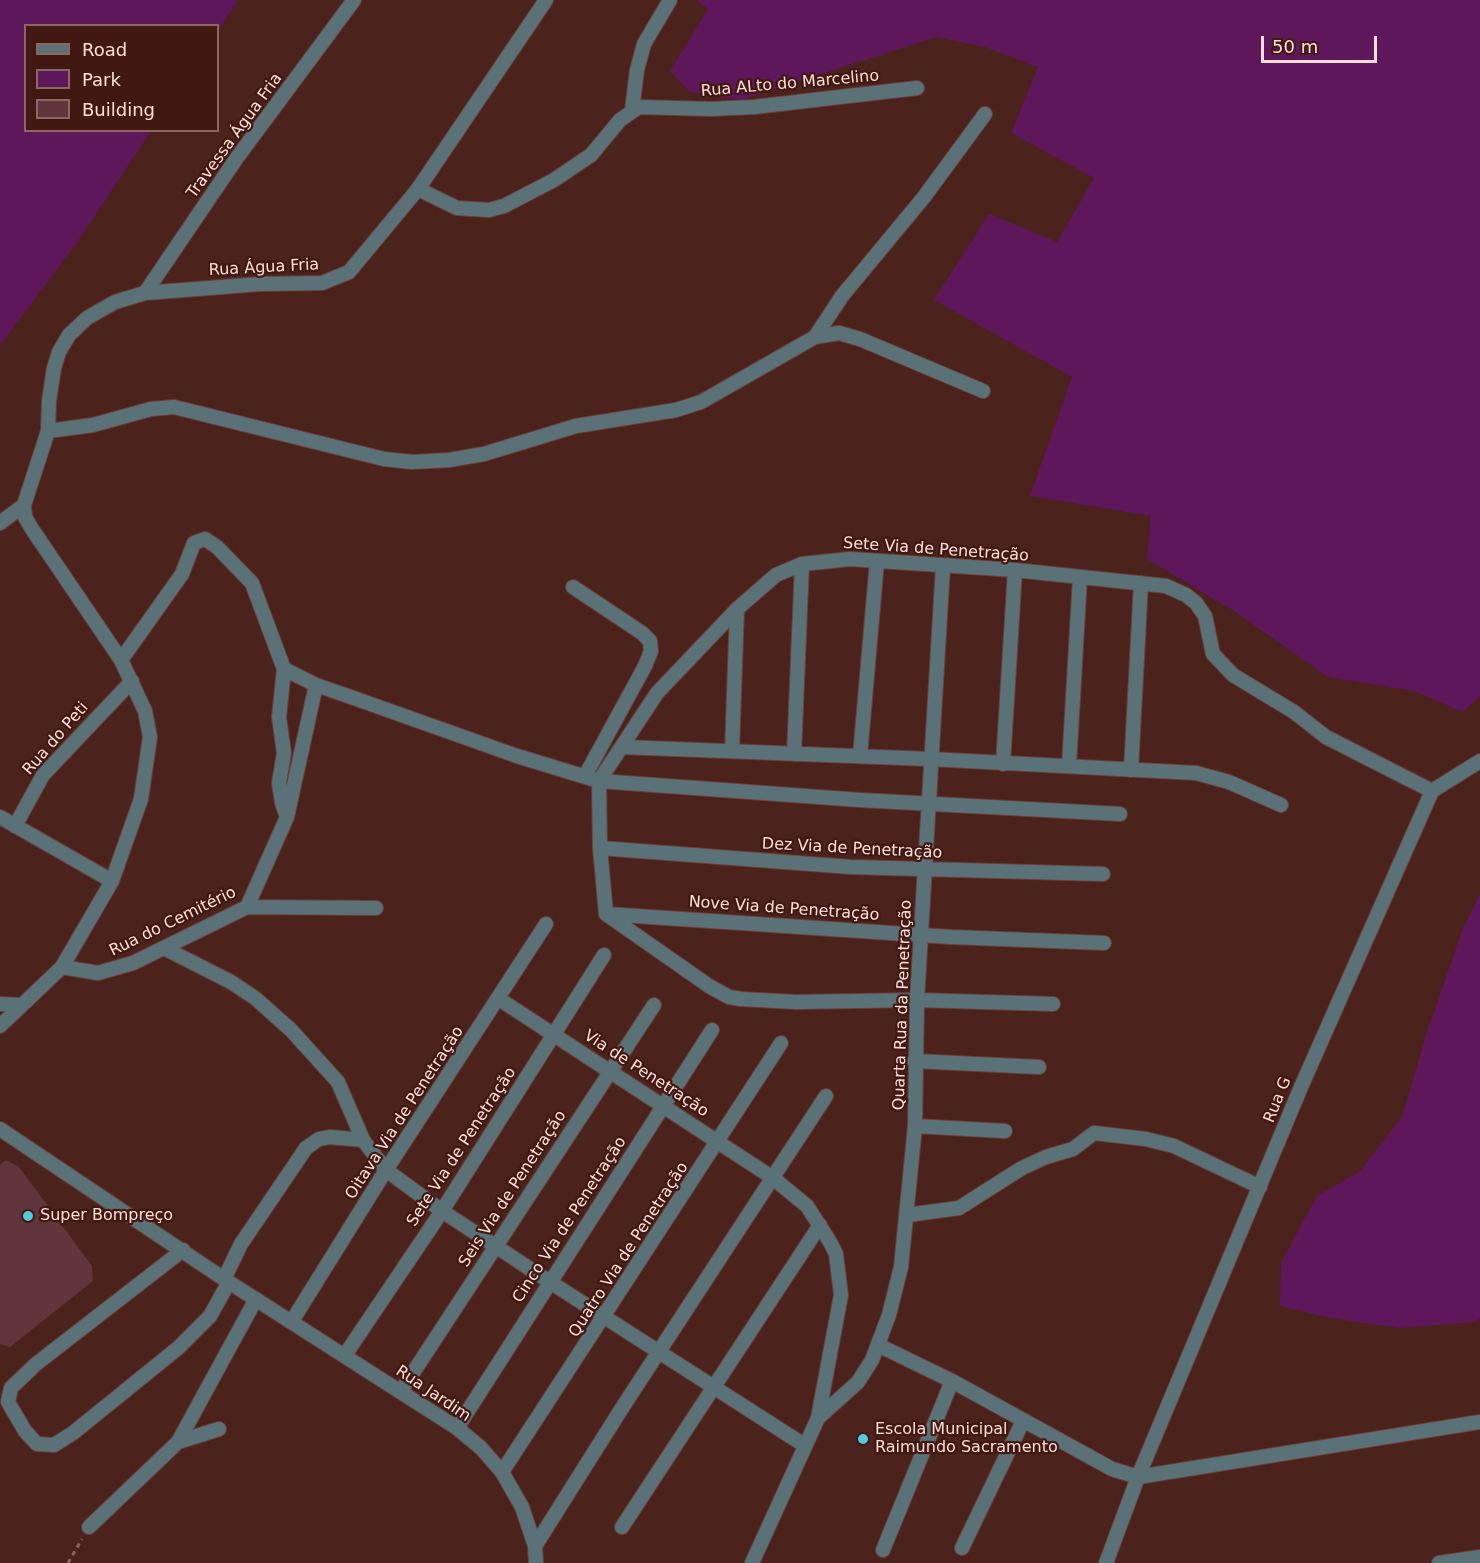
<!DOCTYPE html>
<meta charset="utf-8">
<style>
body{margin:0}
#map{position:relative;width:1480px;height:1563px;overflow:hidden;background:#4c221c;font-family:"DejaVu Sans",sans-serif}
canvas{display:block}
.legend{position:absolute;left:24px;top:24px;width:195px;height:108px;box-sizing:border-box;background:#411812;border:2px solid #8b6762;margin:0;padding:8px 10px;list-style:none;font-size:18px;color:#fbded9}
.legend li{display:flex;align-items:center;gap:12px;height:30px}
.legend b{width:30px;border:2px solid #8b6762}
.scale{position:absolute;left:1261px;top:36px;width:116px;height:27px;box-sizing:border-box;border:3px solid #fbded9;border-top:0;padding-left:8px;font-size:18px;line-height:21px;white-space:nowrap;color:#fbded9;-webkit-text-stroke:4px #411812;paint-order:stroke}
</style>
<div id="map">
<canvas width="1480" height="1563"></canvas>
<ul class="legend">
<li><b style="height:8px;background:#5a7277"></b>Road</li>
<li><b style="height:16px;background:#5f175b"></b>Park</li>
<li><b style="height:16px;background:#62343c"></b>Building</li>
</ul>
<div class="scale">50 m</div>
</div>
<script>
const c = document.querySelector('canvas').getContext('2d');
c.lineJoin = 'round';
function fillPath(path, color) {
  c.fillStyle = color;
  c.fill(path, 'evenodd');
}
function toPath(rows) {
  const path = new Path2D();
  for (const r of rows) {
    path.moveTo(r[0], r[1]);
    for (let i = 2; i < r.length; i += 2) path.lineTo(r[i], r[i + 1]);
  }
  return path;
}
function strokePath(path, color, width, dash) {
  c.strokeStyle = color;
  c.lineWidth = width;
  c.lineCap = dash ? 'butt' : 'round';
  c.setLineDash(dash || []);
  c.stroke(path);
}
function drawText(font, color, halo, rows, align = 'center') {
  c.font = font + ' "DejaVu Sans",sans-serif';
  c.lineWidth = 4.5;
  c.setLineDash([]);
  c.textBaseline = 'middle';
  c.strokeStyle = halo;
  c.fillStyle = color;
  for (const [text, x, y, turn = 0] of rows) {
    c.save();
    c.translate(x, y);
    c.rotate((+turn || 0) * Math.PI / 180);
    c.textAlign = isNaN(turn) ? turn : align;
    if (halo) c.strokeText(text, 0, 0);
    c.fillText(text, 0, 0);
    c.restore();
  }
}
fillPath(toPath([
 [0,0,238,0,218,31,218,26,26,26,26,130,151,131,78,241,0,345],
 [696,0,1480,0,1480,696,1463,712,1414,691,1328,677,1234,611,1147,559,1151,516,1030,496,1072,377,934,300,989,214,1057,242,1094,178,1011,133,1038,67,985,47,936,37,741,100,690,92,670,71,708,9],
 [1480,894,1480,1318,1475,1322,1400,1328,1330,1318,1280,1306,1281,1263,1317,1196,1360,1171,1402,1117,1427,1032,1463,928]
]), '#5f175b');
fillPath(toPath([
 [6,1160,19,1167,92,1266,93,1281,10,1347,0,1344,0,1165]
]), '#62343c');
const minor = toPath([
 [632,110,637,70,644,44,670,0],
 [418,189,457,208,489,210,504,206,554,180,591,155,620,120,639,107,711,109,754,107,917,88],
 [145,293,236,159,354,0],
 [815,337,842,296,924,197,985,114],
 [48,431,93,425,151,409,174,407,384,459,412,462,449,460,484,454,576,426,676,410,701,402,815,337,839,333,860,339,983,391],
 [24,505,48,431,49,401,54,368,59,352,69,335,87,318,115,302,145,293,260,284,322,283,349,272,418,189,546,0],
 [0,523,24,505,25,517,32,529,121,660,145,711,150,737,141,799,112,881,62,967,0,1026],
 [573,587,642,633,650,641,651,651,645,666,585,776],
 [121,660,182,574,194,543,205,539,217,547,252,583,284,669,279,717,284,753,279,783,282,803,287,817],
 [284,669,316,685,348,696,517,756,599,781,860,800,1120,814],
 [622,747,930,759,1196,773,1229,782,1281,805],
 [732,751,737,609],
 [794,754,802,564],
 [860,756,877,561],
 [1003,764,1015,570],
 [1069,766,1080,577],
 [1131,770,1141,583],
 [0,817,112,881],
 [15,826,43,775,132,681],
 [600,848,851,867,1103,874],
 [247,907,376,908],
 [606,914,951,937,1104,943],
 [164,948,231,982,255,998,291,1030,338,1082,363,1140,386,1170,442,1211,550,1282,804,1445],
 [62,967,98,973,133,963,247,907,287,817,316,685],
 [499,999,773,1178,807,1206,830,1242,836,1254,841,1295,818,1418,752,1563],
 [0,1004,20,1005],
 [1053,1004,917,1000,796,1002,741,999,729,997,709,986,606,914,600,848,599,781,657,693,737,609,776,575,802,564,850,559,1015,570,1166,586,1186,595,1196,603,1205,616,1213,654,1233,675,1294,712,1326,737,1432,791],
 [914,1061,1039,1067],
 [915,1126,1005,1131],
 [0,1129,224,1279,457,1428,481,1448,502,1472,522,1507,535,1546,536,1563],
 [907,1215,959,1208,1022,1168,1046,1157,1073,1149,1094,1133,1146,1139,1174,1146,1260,1187],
 [183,1250,36,1364,11,1388,8,1402,25,1431,37,1444,54,1445,73,1433,178,1348,210,1316,229,1282],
 [224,1279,241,1244,306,1148,319,1139,330,1137,363,1140],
 [292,1321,386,1170,546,924],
 [878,1345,952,1381,1112,1469,1138,1477,1480,1422],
 [345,1355,442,1211,604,955],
 [401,1391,654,1005],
 [818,1418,858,1382,872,1360,889,1315,901,1267,915,1126,917,1000,943,566],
 [457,1428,712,1030],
 [178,1442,256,1299],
 [502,1472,781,1043],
 [89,1527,178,1442,219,1429],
 [622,1527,820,1225],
 [535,1546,622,1408,826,1096],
 [962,1548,1023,1421],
 [883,1550,952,1381],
 [1106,1563,1138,1477,1301,1087,1432,791,1480,761],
 [1439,1563,1480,1557]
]);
strokePath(minor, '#68403a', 16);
strokePath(toPath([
 [68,1563,82,1539]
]), '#8a655f', 3, [4.5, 4.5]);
strokePath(minor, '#5a7277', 14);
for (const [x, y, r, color] of [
 [28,1216,6,"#54cade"],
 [863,1439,6,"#54cade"]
]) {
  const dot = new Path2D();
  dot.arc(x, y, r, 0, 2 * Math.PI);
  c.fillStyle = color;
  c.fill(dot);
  strokePath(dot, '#411812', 2);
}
drawText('16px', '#fbded9', '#411812', [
 ["Rua ALto do Marcelino",790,84,-5],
 ["Travessa Água Fria",235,136,-54],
 ["Rua Água Fria",264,268,-3],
 ["Sete Via de Penetração",936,550,4],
 ["Rua do Peti",56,739,-49],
 ["Dez Via de Penetração",852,849,3],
 ["Nove Via de Penetração",784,909,4],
 ["Rua do Cemitério",173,922,-26],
 ["Quarta Rua da Penetração",903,1005,-88],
 ["Via de Penetração",646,1074,33],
 ["Rua G",1278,1100,-68],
 ["Oitava Via de Penetração",405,1113,-57],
 ["Sete Via de Penetração",462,1147,-57],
 ["Seis Via de Penetração",513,1189,-57],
 ["Cinco Via de Penetração",570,1220,-57],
 ["Quatro Via de Penetração",629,1250,-57],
 ["Rua Jardim",433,1394,34]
]);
drawText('16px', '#fbded9', '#411812', [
 ["Super Bompreço",40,1216],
 ["Escola Municipal",875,1430],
 ["Raimundo Sacramento",875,1448]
], 'left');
</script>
